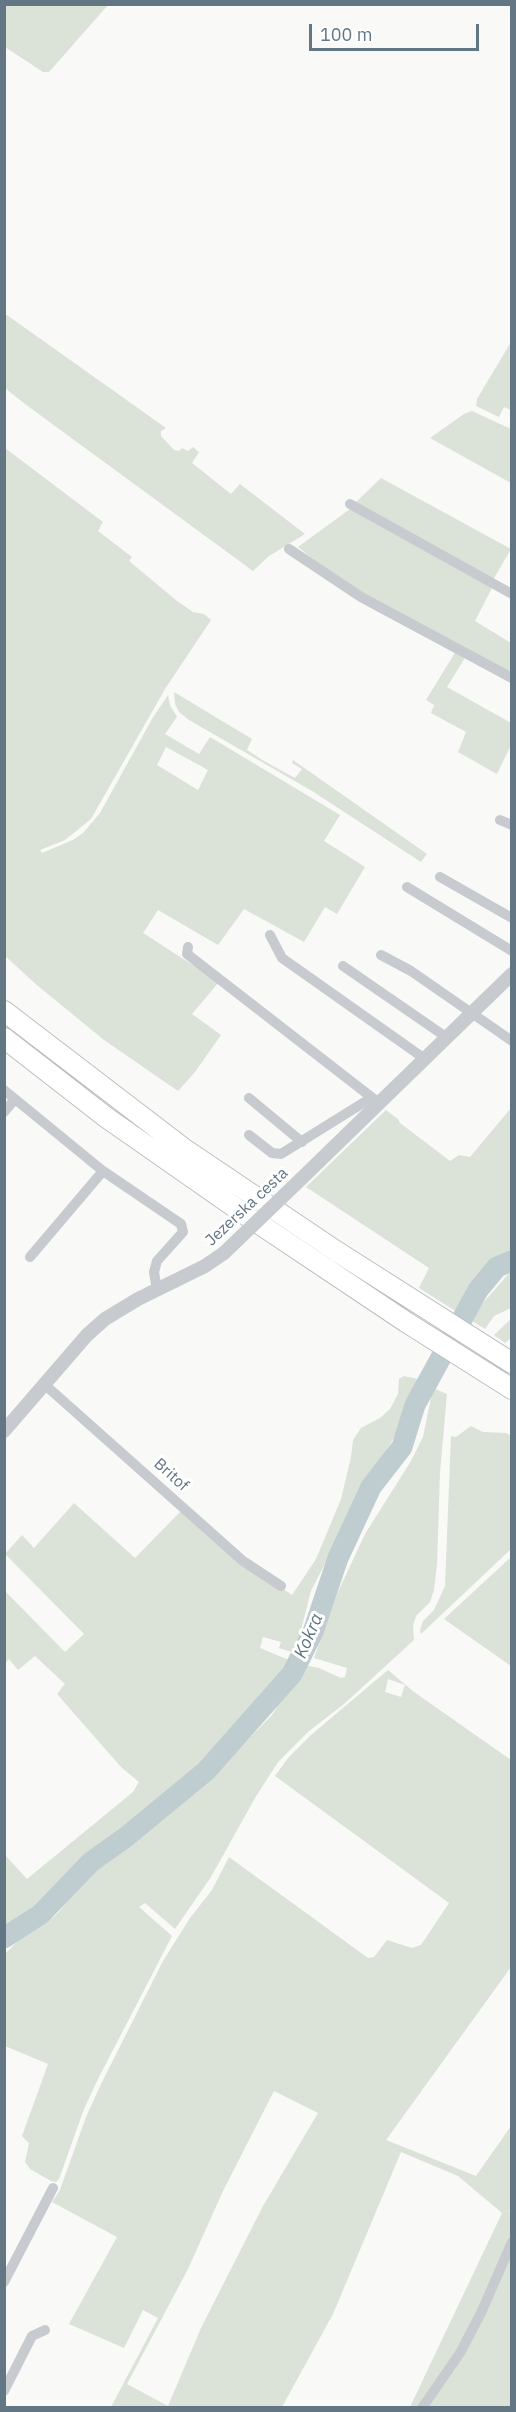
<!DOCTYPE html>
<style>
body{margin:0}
#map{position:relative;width:516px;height:2412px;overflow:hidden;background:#f9f9f7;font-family:"IBM Plex Sans",sans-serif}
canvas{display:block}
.frame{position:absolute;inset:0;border:6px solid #627684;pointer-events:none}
.scale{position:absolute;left:309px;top:24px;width:170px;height:27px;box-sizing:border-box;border:3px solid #627684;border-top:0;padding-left:8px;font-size:18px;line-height:21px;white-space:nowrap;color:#627684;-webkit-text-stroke:4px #fff;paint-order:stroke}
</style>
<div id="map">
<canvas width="516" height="2412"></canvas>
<div class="frame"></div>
<div class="scale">100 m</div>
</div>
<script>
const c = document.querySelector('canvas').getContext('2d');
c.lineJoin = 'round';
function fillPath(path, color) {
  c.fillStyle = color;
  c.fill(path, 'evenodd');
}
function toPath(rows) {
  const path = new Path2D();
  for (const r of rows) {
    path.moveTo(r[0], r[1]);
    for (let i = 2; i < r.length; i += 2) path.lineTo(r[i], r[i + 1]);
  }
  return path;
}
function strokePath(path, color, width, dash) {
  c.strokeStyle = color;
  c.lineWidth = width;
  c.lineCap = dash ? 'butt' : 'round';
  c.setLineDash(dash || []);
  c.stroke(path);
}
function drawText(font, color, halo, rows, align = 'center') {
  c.font = font + ' "IBM Plex Sans",sans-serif';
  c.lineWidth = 6;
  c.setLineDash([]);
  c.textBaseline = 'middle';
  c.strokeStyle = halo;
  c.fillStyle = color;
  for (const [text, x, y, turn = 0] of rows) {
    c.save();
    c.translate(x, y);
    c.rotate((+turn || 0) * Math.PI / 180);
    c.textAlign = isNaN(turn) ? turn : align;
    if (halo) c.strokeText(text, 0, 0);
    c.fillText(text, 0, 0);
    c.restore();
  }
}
fillPath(toPath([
 [4,5,5,4,108,5,49,72,43,72,5,47],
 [4,313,166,428,161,431,161,436,174,450,179,451,182,448,188,451,193,447,199,452,192,463,231,494,240,484,305,534,269,556,253,571,25,404,5,388],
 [511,342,511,410,504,407,499,417,476,406,477,399],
 [472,411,511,429,511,483,430,438,464,414],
 [5,448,103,522,98,531,132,557,129,561,177,601,193,612,204,614,211,620,165,689,91,819,65,840,40,850,42,853,73,840,83,833,100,813,152,719,168,695,170,705,177,717,165,734,199,754,210,737,340,815,324,841,365,867,337,914,325,907,304,942,244,909,218,945,158,910,143,933,219,982,192,1014,221,1035,195,1072,178,1091,104,1040,38,986,5,956],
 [166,747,208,770,198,790,157,765],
 [381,478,511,549,493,580,354,504],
 [350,509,493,586,475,621,511,643,511,673,403,618,329,572,298,547],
 [456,651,466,656,447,687,511,723,511,745,497,774,458,752,466,732,431,713,434,705,426,700],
 [174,692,252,739,247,750,264,761,295,778,302,769,292,763,293,760,427,854,421,862,312,791,189,720,179,712,175,704],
 [511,1108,511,1252,494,1262,476,1277,457,1312,419,1288,429,1268,306,1187,386,1110,398,1119,400,1123,450,1161,459,1155,470,1157],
 [511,1271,511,1308,494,1316,485,1329,469,1319],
 [511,1319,511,1338,505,1343,494,1335],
 [404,1376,418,1379,401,1426,361,1493,311,1591,295,1653,279,1648,281,1642,263,1637,260,1648,289,1660,284,1675,237,1721,180,1785,120,1836,64,1879,37,1908,22,1915,5,1928,5,1855,27,1879,133,1792,139,1782,121,1767,57,1694,65,1684,35,1656,18,1670,9,1659,5,1663,4,1590,65,1652,84,1634,5,1554,22,1535,34,1548,74,1503,135,1558,181,1511,262,1575,292,1595,316,1559,341,1499,351,1457,353,1440,361,1428,380,1418,390,1409,398,1394,399,1379],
 [433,1388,447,1394,440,1472,437,1564,434,1590,430,1602,416,1616,413,1626,414,1640,344,1704,309,1731,278,1762,255,1798,211,1877,175,1929,145,1903,139,1907,172,1936,98,2079,84,2109,59,2179,56,2182,51,2181,30,2169,25,2162,29,2143,22,2136,48,2064,5,2046,5,1954,37,1922,51,1919,58,1913,98,1862,137,1837,212,1776,272,1715,293,1682,301,1675,304,1665,319,1668,341,1678,345,1677,347,1668,314,1658,337,1594,365,1534,411,1461,423,1437],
 [471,1426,483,1432,506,1433,511,1436,511,1549,421,1634,420,1630,423,1621,434,1610,445,1586,451,1436,456,1437],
 [511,1557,511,1666,444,1619],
 [388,1670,414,1692,511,1760,511,1967,386,2140,476,2176,511,2126,512,2206,509,2211,511,2213,511,2237,459,2352,420,2407,410,2407,502,2213,458,2176,401,2152,333,2314,282,2407,111,2407,158,2318,143,2310,124,2348,69,2324,117,2237,52,2202,60,2190,86,2117,102,2082,163,1961,190,1918,212,1890,229,1857,368,1958,374,1957,387,1940,412,1948,421,1945,449,1903,275,1776,288,1758,311,1735],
 [388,1679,405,1685,401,1697,385,1692],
 [274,2091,318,2113,263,2206,201,2328,168,2406,127,2384,188,2269,223,2191],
 [511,2246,511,2407,424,2408,457,2361]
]), '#dbe2d7');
strokePath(toPath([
 [4,1938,41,1914,91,1862,126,1837,206,1771,292,1674,313,1632,338,1558,371,1487,402,1447,415,1405,478,1290,497,1267,512,1261]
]), '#bfccd0', 21);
const motorway = toPath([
 [4,1011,183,1148,336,1251,512,1363],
 [4,1038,107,1118,243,1213,406,1322,512,1389]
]);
strokePath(motorway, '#bbbfc2', 22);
strokePath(toPath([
 [350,504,512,594],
 [289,549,361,597,512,678],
 [500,820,512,825],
 [440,877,512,918],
 [407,887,512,951],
 [270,935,282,958,425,1059],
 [188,947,187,954,379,1103],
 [381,955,411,971,512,1041],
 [343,966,446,1037],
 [4,1090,103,1171,181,1224,183,1232,157,1261,154,1272,157,1290],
 [249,1098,302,1142],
 [4,1112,15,1099],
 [249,1135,272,1153,281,1154,371,1098],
 [30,1257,103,1171],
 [44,1384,243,1561,281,1586],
 [4,2282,53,2188],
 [4,2391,32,2336,45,2330],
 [422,2408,460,2353,481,2313,512,2242]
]), '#c7cbcf', 10);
strokePath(toPath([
 [301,1179,512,974],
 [4,1431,87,1335,105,1319,138,1299,205,1266,224,1253]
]), '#c7cbcf', 14);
strokePath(motorway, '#fff', 20);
strokePath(toPath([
 [224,1253,301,1179]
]), '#c7cbcf', 14);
drawText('16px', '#627684', '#fff', [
 ["Jezerska cesta",247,1207,-43],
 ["Britof",171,1475,42]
]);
drawText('italic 18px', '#5d767e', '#fff', [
 ["Kokra",309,1636,-67]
]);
</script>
